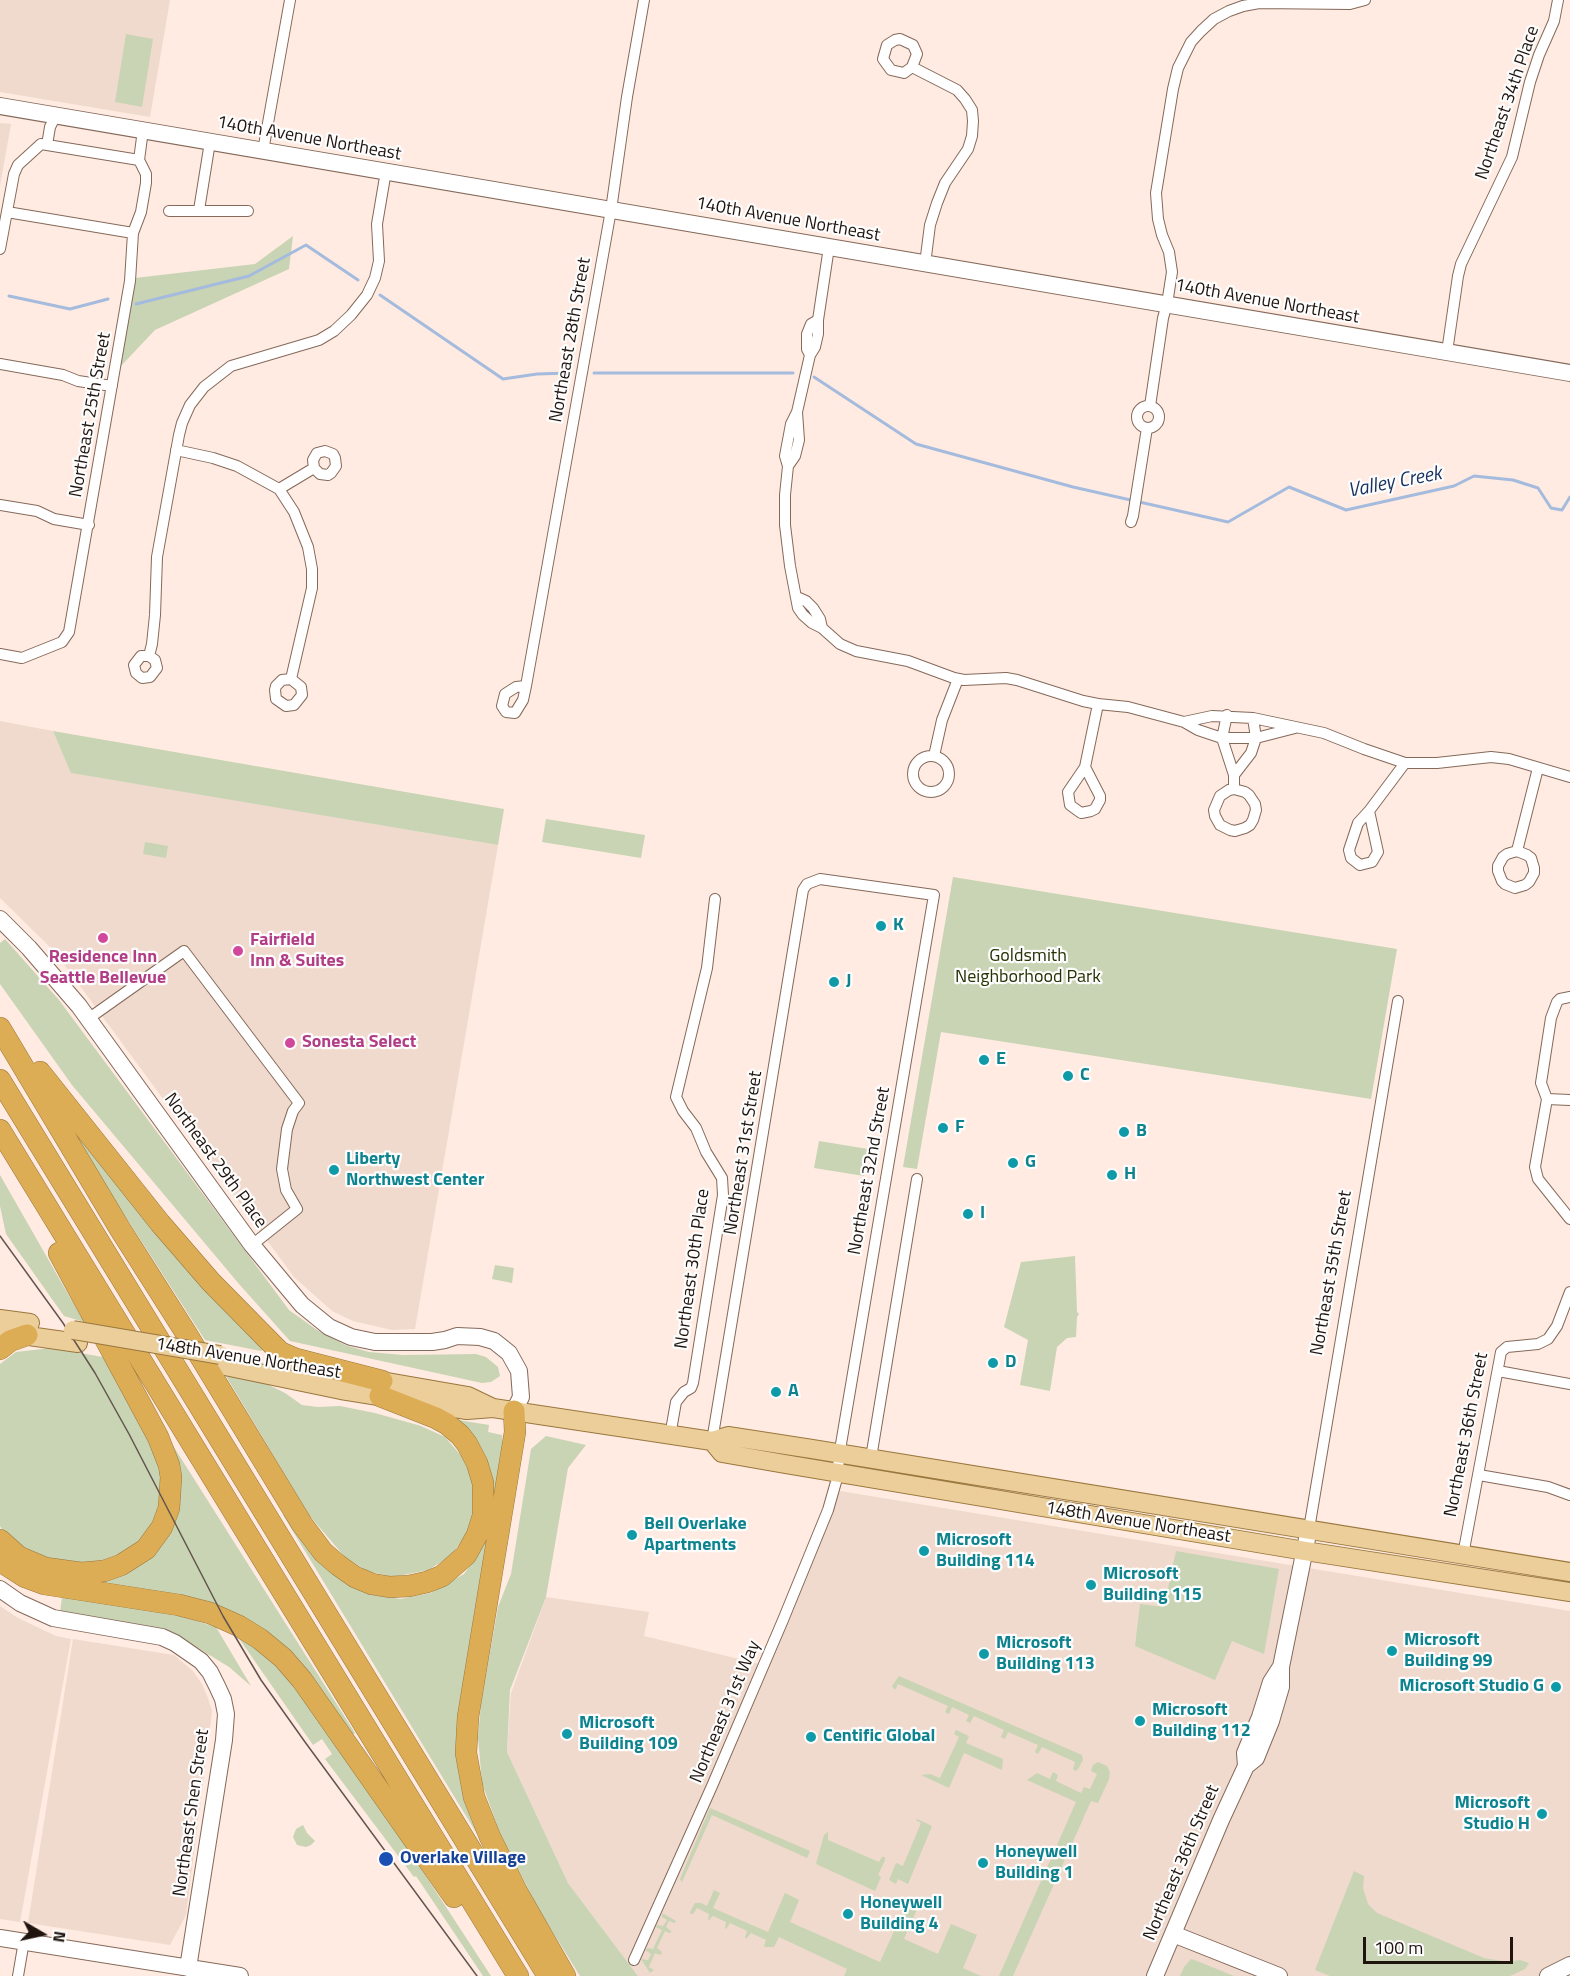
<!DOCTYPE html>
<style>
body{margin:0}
#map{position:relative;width:1570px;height:1976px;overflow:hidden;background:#ffebe1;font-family:"Titillium Web",sans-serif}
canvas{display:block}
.north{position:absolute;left:12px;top:1904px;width:60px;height:60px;-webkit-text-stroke:4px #fdfdfd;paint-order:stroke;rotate:99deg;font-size:16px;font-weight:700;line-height:24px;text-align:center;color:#1f140e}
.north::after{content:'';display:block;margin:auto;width:21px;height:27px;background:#1f140e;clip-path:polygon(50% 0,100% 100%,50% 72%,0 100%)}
.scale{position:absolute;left:1363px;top:1937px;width:150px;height:27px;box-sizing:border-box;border:3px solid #1f140e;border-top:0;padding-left:8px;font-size:18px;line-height:21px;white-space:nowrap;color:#1f140e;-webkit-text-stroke:4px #fdfdfd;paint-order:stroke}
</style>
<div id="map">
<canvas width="1570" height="1976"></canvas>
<div class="north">N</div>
<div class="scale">100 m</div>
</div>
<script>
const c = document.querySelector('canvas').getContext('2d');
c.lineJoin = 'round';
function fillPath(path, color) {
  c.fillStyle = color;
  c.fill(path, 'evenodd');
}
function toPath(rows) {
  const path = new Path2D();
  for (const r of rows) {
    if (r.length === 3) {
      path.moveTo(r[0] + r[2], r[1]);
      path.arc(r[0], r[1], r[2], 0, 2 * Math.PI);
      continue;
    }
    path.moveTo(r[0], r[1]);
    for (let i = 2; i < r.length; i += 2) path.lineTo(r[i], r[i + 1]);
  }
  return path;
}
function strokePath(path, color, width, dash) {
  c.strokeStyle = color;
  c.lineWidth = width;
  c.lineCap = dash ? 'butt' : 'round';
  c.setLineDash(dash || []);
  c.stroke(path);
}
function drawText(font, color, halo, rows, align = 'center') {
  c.font = font + ' "Titillium Web",sans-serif';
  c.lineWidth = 4.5;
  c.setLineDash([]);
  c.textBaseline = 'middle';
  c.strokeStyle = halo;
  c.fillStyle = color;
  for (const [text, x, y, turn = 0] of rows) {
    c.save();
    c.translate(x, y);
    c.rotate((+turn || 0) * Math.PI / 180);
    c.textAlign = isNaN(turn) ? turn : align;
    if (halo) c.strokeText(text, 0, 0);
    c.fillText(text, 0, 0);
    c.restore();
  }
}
fillPath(toPath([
 [0,0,170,0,150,117,0,92],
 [0,123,11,124,0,186],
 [0,721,53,731,72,773,498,845,415,1329,392,1330,353,1321,332,1311,294,1277,55,952,0,898],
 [840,1491,1570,1611,1570,1976,638,1976,568,1883,507,1752,511,1693,546,1597,649,1612,644,1636,764,1665],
 [0,1606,18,1618,56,1636,71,1639,20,1922,0,1919],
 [73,1639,174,1655,193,1671,202,1684,208,1698,212,1711,211,1721,186,1915,170,1945,28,1923]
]), '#f0dacd');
fillPath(toPath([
 [126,34,153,39,142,107,115,102],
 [293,236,289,269,155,330,120,367,135,278,255,264],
 [53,731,504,809,498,845,71,773],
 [546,819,645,835,641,858,542,842],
 [145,842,168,846,166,858,143,854],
 [953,877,1397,949,1371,1099,941,1032,917,1169,903,1167],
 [5,939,59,1000,289,1310,317,1330,345,1345,369,1352,403,1355,476,1354,486,1357,498,1367,500,1376,491,1382,482,1383,290,1341,239,1284,72,1085,0,984,0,943],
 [37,1079,263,1349,261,1351,205,1340],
 [819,1141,868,1149,864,1176,814,1168],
 [0,1175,84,1322,64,1316,6,1234,0,1206],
 [1075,1256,1077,1312,1079,1314,1077,1317,1076,1337,1067,1338,1057,1347,1050,1391,1020,1385,1028,1340,1004,1327,1021,1262],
 [495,1265,514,1268,512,1283,492,1279],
 [51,1348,103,1357,144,1423,161,1465,162,1510,147,1538,101,1566,31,1556,4,1533,0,1526,0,1364,16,1352],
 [226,1376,259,1380,285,1393,302,1405,318,1407,340,1406,375,1413,421,1426,445,1437,465,1460,473,1482,474,1510,467,1534,450,1557,428,1570,393,1577,367,1571,344,1556,309,1515],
 [458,1420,489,1425,488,1432,502,1435,503,1444,495,1500,490,1469,480,1446],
 [546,1436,586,1445,568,1468,546,1597,510,1690,507,1752,568,1883,638,1976,580,1976,539,1910,501,1836,482,1783,478,1737,481,1704,498,1607,511,1574,531,1449],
 [170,1441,355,1733,352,1735,280,1645,97,1584,97,1580,157,1550],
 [283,1515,287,1515,374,1594,400,1599,431,1593,464,1574,477,1556,491,1528,462,1707,480,1832,477,1834],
 [1176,1551,1279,1569,1264,1654,1232,1641,1215,1680,1135,1646,1140,1604,1164,1607],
 [62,1597,173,1614,216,1627,251,1686,229,1667,174,1633,151,1627,60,1613],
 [238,1637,257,1648,279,1669,318,1716,403,1841,491,1976,483,1976,416,1876,414,1877,325,1759,332,1754,322,1739,313,1745],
 [899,1676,1082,1755,1083,1760,1078,1769,1076,1771,1073,1769,1075,1762,1042,1747,1038,1754,1035,1752,1038,1745,1008,1732,1005,1739,1001,1737,1004,1730,974,1716,970,1723,966,1721,969,1715,952,1707,949,1714,945,1712,948,1706,898,1684,895,1690,892,1686],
 [956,1730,969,1736,966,1743,1003,1759,1002,1770,964,1753,949,1788,921,1775,930,1774,940,1778,959,1737,954,1734],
 [1098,1762,1107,1766,1110,1772,1109,1779,1098,1803,1091,1801,1013,1976,999,1976,1076,1802,1027,1780,1037,1773,1050,1779,1053,1772,1058,1775,1056,1781,1081,1793,1084,1787,1090,1789,1097,1774,1091,1771,1093,1765],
 [710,1808,810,1851,807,1858,712,1815,682,1882,681,1881,680,1879],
 [917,1819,932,1826,908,1884,898,1879,896,1884,889,1880,896,1863,903,1866,921,1823,916,1820],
 [303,1825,307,1833,315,1841,311,1845,306,1847,297,1845,293,1837,296,1829],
 [828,1832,828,1840,879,1862,882,1857,885,1857,885,1860,878,1875,881,1877,875,1891,816,1864,824,1835],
 [1354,1871,1364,1876,1363,1888,1368,1904,1377,1913,1484,1958,1508,1962,1520,1960,1529,1963,1525,1969,1510,1976,1330,1976,1315,1970],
 [714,1890,720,1893,713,1908,768,1932,785,1893,799,1900,790,1922,880,1962,906,1905,917,1909,904,1939,938,1954,951,1924,977,1935,963,1968,981,1976,844,1976,847,1969,779,1937,774,1947,766,1947,764,1946,766,1940,751,1933,747,1938,745,1938,747,1931,730,1923,727,1928,725,1929,726,1922,713,1916,708,1921,709,1914,697,1908,693,1914,691,1914,690,1912,695,1903,701,1903,707,1906],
 [662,1914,664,1914,676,1921,675,1923,669,1921,666,1927,672,1932,669,1933,665,1931,657,1948,661,1951,662,1953,660,1955,655,1953,649,1967,654,1970,650,1973,641,1959,648,1960,651,1954,645,1950,648,1948,653,1949,662,1930,656,1927,657,1925,663,1926,667,1920,662,1917],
 [1191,1959,1197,1961,1234,1976,1180,1976,1184,1967]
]), '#c8d4b3');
strokePath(toPath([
 [380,295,503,379,537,374,570,373],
 [9,296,70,309,108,299],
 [136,304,249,276,306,245,358,280],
 [594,373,793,373],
 [814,377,916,444,1073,487,1228,522,1289,487,1346,510,1454,486,1474,476,1513,480,1538,488,1551,508,1562,510,1570,497]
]), '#a5bbde', 3);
const street = toPath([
 [912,67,904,73,891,70,883,59,887,45,895,40,900,39,913,45,917,54,912,67,957,90,965,99,972,110,973,121,972,136,968,149,945,183,937,203,930,225,925,264],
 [47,145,50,127,56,115],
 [263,151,290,0],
 [199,210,210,142],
 [169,211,248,211],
 [7,212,133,233],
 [829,247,818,320,818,334,815,347,810,355,797,412,791,424,785,456,788,466,785,495,785,525,790,566,798,608,803,615,812,623,822,628,840,644,856,651,908,661,954,678,964,680,1006,678,1017,680,1083,701,1098,704,1128,707,1184,722,1198,730,1222,738,1256,738,1295,728],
 [0,249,14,174,18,165,41,144,139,160],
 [1447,352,1458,276,1461,264,1512,157,1530,82,1539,55,1554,21,1558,0],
 [810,355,807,349,807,334,811,324,818,320],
 [0,364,63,375,78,381,112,386],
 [1150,406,1163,318,1167,304,1172,272,1169,252,1162,235,1158,219,1156,193,1173,89,1178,68,1191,42,1201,31,1214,19,1229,11,1243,6,1259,3,1350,4,1365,0],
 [1148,417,11],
 [176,450,213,458,237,466,279,489,294,512,308,547,312,569,312,588,291,679,282,680,276,686,275,690,276,699,286,706,294,705,302,695,301,687,291,679],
 [788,466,795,456,799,440,797,412],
 [279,489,314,468,320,474,328,475,331,473,336,466,335,458,333,454,325,451,317,453,313,460,314,468],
 [0,505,37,511,54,519,89,525],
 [1131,522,1133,516,1147,428],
 [797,597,806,601,813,608,820,619,822,628],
 [0,654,22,658,62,642,69,632,130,281,133,233,141,212,146,183,146,174,139,160,143,130],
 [149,656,155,660,157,668,150,677,142,678,136,673,134,665,141,656,149,656,152,644,155,615,157,557,179,435,182,423,190,405,204,387,231,366,319,340,334,331,351,315,367,295,375,278,379,261,377,224,386,171],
 [526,686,516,687,505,694,502,706,506,712,515,713,523,700,526,686,611,210,627,97,644,0],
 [1227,715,1222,738,1234,775,1234,789,1229,790,1220,796,1214,810,1215,816,1220,825,1230,830,1235,831,1245,828,1250,825,1253,820,1256,810,1255,804,1249,795,1245,792,1234,789],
 [1184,722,1212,716,1253,718,1324,733,1364,749,1405,763,1437,763,1491,757,1509,759,1570,777],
 [934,756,942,720,958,679],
 [931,774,18],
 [1085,767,1068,792,1070,805,1081,813,1091,811,1095,809,1100,800,1100,796,1085,767,1098,704],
 [1234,775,1251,753,1256,738,1253,718],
 [1369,811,1358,823,1349,850,1351,858,1360,865,1372,862,1378,852,1369,811,1405,763],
 [1517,851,1527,855,1531,858,1534,868,1534,873,1529,882,1525,885,1515,888,1505,884,1502,881,1498,871,1498,866,1503,857,1507,854,1517,851,1538,768],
 [1570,997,1560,999,1557,1002,1551,1018,1541,1083,1547,1099,1535,1167,1538,1179,1570,1219],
 [88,1019,184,951,299,1103,293,1111,287,1129,282,1169,286,1190,297,1209,252,1245],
 [1547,1099,1570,1100],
 [1498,1371,1570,1384],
 [670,1436,676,1402,684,1392,691,1388,693,1383,723,1195,722,1178,706,1152,696,1128,683,1111,676,1097,707,968,715,899],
 [871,1458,917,1179],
 [1479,1475,1548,1487,1570,1495],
 [1309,1529,1398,1001],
 [1463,1555,1501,1352,1507,1347,1538,1344,1548,1339,1557,1326,1570,1292],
 [634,1960,712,1786,783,1620,828,1510,836,1482,841,1444,934,895,820,879,807,884,803,890,712,1441],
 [18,1976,24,1941]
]);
const secondary = toPath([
 [0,106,1570,373],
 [0,919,29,948,79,1006,252,1245,302,1305,329,1327,351,1337,375,1342,432,1342,445,1340,457,1336,480,1337,494,1341,509,1353,519,1371,521,1397,514,1411],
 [0,1589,20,1603,53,1618,162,1637,175,1643,201,1661,210,1672,217,1686,223,1699,226,1714,224,1740,188,1968],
 [1246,1766,1245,1753,1260,1717,1271,1682,1280,1668],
 [1173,1934,1279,1976],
 [0,1938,240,1976],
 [1155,1976,1221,1820,1246,1766,1256,1758,1271,1721,1281,1687,1281,1667,1309,1529],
 [1548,1976,1570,1965]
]);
const primary = toPath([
 [0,1319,30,1323],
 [0,1332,78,1343],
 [225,1366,341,1390,467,1410,493,1408,712,1441,728,1436,812,1449,1570,1572],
 [370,1379,468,1396,491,1407],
 [712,1441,722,1453,785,1464,1305,1551,1570,1592]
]);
const highway = toPath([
 [0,1028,120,1229,186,1333,302,1524,323,1552,338,1565,355,1577,372,1584,390,1587,409,1586,427,1582,442,1576,466,1555,477,1535,483,1516,483,1483,477,1463,467,1444,460,1435,447,1424,436,1418,380,1396],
 [40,1072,160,1223,211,1282,280,1352,296,1359,382,1381],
 [0,1080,548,1976],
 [0,1130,518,1976],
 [0,1349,10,1341,27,1335],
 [514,1411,515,1432,468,1717,466,1753,474,1797,490,1837,517,1892,565,1976],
 [0,1540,19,1557,45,1568,81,1573,104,1571,121,1565,146,1549,162,1527,169,1508,171,1477,169,1465,158,1437,59,1253],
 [0,1561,25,1577,44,1584,179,1605,210,1613,239,1626,260,1639,283,1658,302,1680,454,1897]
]);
strokePath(street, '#85695a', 12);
strokePath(secondary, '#85695a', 18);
strokePath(primary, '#9a773d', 20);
strokePath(highway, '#9a773d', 22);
strokePath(street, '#fff', 10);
strokePath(secondary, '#fff', 16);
strokePath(primary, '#ebce9a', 18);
strokePath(highway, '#ddad56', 21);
strokePath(toPath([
 [0,1236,63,1323,95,1373,129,1434,223,1616,261,1680,305,1742,477,1976]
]), '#63554e', 1.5);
const primaryBridge = toPath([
 [73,1330,220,1355]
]);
strokePath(primaryBridge, '#9a773d', 20, []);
strokePath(primaryBridge, '#ebce9a', 18);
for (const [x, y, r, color] of [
 [881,926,6,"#0f9aa8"],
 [103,938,6,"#d1479c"],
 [238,951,6,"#d1479c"],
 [834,982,6,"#0f9aa8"],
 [290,1043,6,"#d1479c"],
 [984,1060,6,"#0f9aa8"],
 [1068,1076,6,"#0f9aa8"],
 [943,1128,6,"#0f9aa8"],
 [1124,1132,6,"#0f9aa8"],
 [1013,1163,6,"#0f9aa8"],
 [334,1170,6,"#0f9aa8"],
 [1112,1175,6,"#0f9aa8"],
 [968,1214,6,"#0f9aa8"],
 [993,1363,6,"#0f9aa8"],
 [776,1392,6,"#0f9aa8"],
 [632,1535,6,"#0f9aa8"],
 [924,1551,6,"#0f9aa8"],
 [1091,1585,6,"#0f9aa8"],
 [1392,1651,6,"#0f9aa8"],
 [984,1654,6,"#0f9aa8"],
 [1556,1687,6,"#0f9aa8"],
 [1140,1721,6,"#0f9aa8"],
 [567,1734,6,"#0f9aa8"],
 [811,1737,6,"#0f9aa8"],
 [1542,1814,6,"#0f9aa8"],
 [386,1859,8,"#1a4fb4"],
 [983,1863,6,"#0f9aa8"],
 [848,1914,6,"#0f9aa8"]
]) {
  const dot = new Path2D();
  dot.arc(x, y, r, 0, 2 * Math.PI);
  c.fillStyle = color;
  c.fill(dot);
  strokePath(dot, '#fdfdfd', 2);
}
drawText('18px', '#1f140e', '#fdfdfd', [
 ["Northeast 34th Place",1508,103,-71],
 ["140th Avenue Northeast",309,139,10],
 ["140th Avenue Northeast",788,220,10],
 ["140th Avenue Northeast",1267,302,10],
 ["Northeast 28th Street",571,340,-80],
 ["Northeast 25th Street",91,415,-80],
 ["Northeast 31st Street",744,1153,-81],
 ["Northeast 29th Place",215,1161,54],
 ["Northeast 32nd Street",870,1171,-80],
 ["Northeast 30th Place",693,1269,-82],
 ["Northeast 35th Street",1332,1273,-80],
 ["148th Avenue Northeast",248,1359,9],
 ["Northeast 36th Street",1467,1435,-79],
 ["148th Avenue Northeast",1138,1523,9],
 ["Northeast 31st Way",726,1712,-67],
 ["Northeast Shen Street",192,1813,-82],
 ["Northeast 36th Street",1182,1863,-67]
]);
drawText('bold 18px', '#0d838f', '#fdfdfd', [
 ["K",893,926],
 ["J",846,982],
 ["E",996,1060],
 ["C",1080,1076],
 ["F",955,1128],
 ["B",1136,1132],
 ["Liberty",346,1160],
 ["Northwest Center",346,1181],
 ["G",1025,1163],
 ["H",1124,1175],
 ["I",980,1214],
 ["D",1005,1363],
 ["A",788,1392],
 ["Bell Overlake",644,1525],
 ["Apartments",644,1546],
 ["Microsoft",936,1541],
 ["Building 114",936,1562],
 ["Microsoft",1103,1575],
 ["Building 115",1103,1596],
 ["Microsoft",1404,1641],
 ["Building 99",1404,1662],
 ["Microsoft",996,1644],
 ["Building 113",996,1665],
 ["Microsoft Studio G",1544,1687,"right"],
 ["Microsoft",1152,1711],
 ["Building 112",1152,1732],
 ["Microsoft",579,1724],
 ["Building 109",579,1745],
 ["Centific Global",823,1737],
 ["Microsoft",1530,1804,"right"],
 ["Studio H",1530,1825,"right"],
 ["Honeywell",995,1853],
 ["Building 1",995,1874],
 ["Honeywell",860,1904],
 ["Building 4",860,1925]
], 'left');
drawText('bold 18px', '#b23c85', '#fdfdfd', [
 ["Fairfield",250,941],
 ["Inn & Suites",250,962],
 ["Residence Inn",103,958,"center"],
 ["Seattle Bellevue",103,979,"center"],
 ["Sonesta Select",302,1043]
], 'left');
drawText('18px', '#253203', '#fdfdfd', [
 ["Goldsmith",1028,957],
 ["Neighborhood Park",1028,978]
]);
drawText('bold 18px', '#164399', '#fdfdfd', [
 ["Overlake Village",400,1859]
], 'left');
drawText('italic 20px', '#183360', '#fdfdfd', [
 ["Valley Creek",1395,483,-11]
]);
</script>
